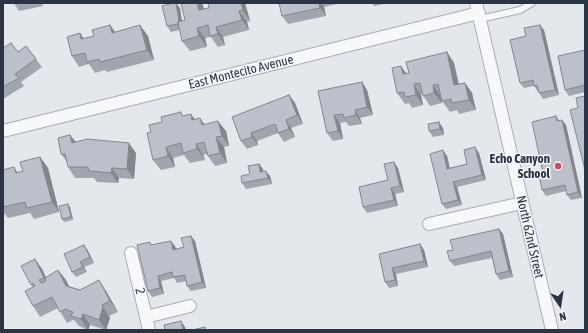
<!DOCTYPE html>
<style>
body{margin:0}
#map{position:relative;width:588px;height:333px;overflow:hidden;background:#e4e7ec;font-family:"Asap Condensed",sans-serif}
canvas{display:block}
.frame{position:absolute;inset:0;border:4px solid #2b3445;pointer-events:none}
.north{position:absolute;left:540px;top:285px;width:40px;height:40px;-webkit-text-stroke:3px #f4f6f9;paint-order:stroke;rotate:167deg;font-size:11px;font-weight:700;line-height:16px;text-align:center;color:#2b3445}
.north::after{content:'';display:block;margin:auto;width:14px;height:18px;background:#2b3445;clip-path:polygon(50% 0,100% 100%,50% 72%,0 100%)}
</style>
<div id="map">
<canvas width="588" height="333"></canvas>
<div class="frame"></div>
<div class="north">N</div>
</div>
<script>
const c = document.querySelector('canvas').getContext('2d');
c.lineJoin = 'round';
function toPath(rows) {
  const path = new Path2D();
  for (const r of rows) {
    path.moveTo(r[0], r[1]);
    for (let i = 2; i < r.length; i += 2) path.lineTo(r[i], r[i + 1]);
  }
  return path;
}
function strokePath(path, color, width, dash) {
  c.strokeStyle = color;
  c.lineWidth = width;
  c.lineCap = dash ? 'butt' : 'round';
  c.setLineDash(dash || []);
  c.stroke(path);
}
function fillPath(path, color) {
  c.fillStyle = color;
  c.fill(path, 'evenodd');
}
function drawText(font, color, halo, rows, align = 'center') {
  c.font = font + ' "Asap Condensed",sans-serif';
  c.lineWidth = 3;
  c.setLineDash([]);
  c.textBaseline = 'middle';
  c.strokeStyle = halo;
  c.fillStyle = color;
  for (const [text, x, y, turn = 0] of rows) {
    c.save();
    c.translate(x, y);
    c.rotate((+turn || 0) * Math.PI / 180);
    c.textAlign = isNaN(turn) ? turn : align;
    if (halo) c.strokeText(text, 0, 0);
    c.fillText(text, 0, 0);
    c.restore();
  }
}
const service = toPath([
 [480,19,520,10,532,3]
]);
const minor = toPath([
 [476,3,552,330],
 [3,131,479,13],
 [429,224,522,203],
 [131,253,149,330],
 [146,317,190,306]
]);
strokePath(service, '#a9aeb7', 8);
strokePath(minor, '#a9aeb7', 14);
strokePath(service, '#f7f8fa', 6);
strokePath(minor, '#f7f8fa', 12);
fillPath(toPath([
 [14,3,42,3,43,6,19,11],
 [208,3,245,3,250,21,247,22,249,30,223,37,225,45,218,47,211,37,205,38,207,47,190,51,182,41,180,30,171,32,167,26,180,8,182,21,185,20,203,5,203,9,209,8],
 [279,3,341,3,324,7,326,16,288,24,282,16],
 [372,3,389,3,374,6],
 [110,25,115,32,148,36,154,60,107,72,105,70,95,73,89,64,79,67,72,56,80,33,84,39,94,36],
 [544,30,559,95,543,99,539,93,539,92,538,92,534,86,524,88,520,83,526,36],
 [26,46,42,67,21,82,24,86,3,99,3,48,18,52],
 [585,50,585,92,569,96,565,90],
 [447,52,454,63,459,84,465,83,472,93,476,110,459,114,457,110,450,112,442,101,441,95,440,95,442,103,430,106,422,94,421,95,423,105,412,108,409,103,405,104,397,93,401,66,406,74,409,73],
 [362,82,367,90,373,115,360,118,362,124,349,126,346,122,340,123,343,139,333,141,327,133,318,91],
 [289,95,295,103,303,124,291,128,295,137,284,142,278,133,257,141,258,145,247,149,241,141],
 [184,116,195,119,204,124,226,131,229,146,224,147,227,163,215,166,208,156,207,154,203,155,205,160,190,163,184,155,173,158,175,167,161,170,153,160],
 [556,116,559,120,562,120,566,125,582,198,571,200,567,195,566,191,546,196,542,190,543,173],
 [443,128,444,135,433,137,429,131],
 [70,135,76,142,136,153,134,179,119,178,118,183,97,182,94,178,75,178,68,167,67,162,61,154],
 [479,153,486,180,457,187,462,205,446,209,442,204,447,156,450,168,467,164],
 [40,157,48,168,59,212,34,219,30,213,8,218,3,212,3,170,18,173,23,171],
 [259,164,263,169,263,171,270,176,272,184,246,189,242,183],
 [398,168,404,192,395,194,398,206,367,213,363,207],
 [70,207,73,220,64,222,62,219],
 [499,229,503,234,513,277,500,280,496,274,492,258,454,266,450,261,453,250],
 [195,241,206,288,191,291,187,286,186,281,177,283,174,278,161,281,164,294,152,297,148,291,152,245,175,246,176,249,184,247],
 [420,244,424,250,428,267,396,274,398,286,389,288,385,282,379,254],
 [84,245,88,251,94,263,84,267,87,272,76,277,72,272],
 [35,259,42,269,46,277,58,270,66,280,69,286,80,290,106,291,118,312,109,316,110,318,106,330,90,325,88,330,79,326,74,320,73,320,67,323,58,308,40,317,33,306,33,287,31,285]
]), '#a1a5ae');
fillPath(toPath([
 [176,3,180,8,183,29,179,23],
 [197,3,201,3,203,5,206,20,199,10],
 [241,3,245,3,250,21,243,10],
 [319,3,321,3,324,7,326,16,320,8],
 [239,11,247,22,249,30,242,20],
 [110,25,118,36,112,33],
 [140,25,148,36,154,60,147,50],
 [540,25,544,30,559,95,555,90],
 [216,27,223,37,225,45,218,34],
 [197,28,205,38,207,47,199,36],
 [80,33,87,44,81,39],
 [447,52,454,63,461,96,454,85],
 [401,66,408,76,403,74],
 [362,82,367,90,373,115,367,107],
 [465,83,472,93,476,110,469,100],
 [414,84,421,95,423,105,416,95],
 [433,85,440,95,442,103,434,93],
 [289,95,295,103,303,124,297,115],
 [355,110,360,118,362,124,356,115],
 [191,114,198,124,192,120],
 [334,115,340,123,343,139,338,131],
 [200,118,207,128,202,125],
 [286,120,291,128,295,137,289,129],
 [562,120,566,125,582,198,578,192],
 [218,121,226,131,229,146,222,136],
 [439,122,443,128,444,135,440,129],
 [251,133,257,141,258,145,252,137],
 [70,135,78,145,72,143],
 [216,137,224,147,227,163,220,153],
 [129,143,136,153,134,179,127,169],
 [196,144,203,155,205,160,197,149],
 [166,147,173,158,175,167,168,156],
 [475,147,479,153,486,180,482,175],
 [443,150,447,156,451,174,447,169],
 [40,157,48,168,59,212,52,202],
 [394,162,398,168,404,192,400,186],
 [259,164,263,169,264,177,260,172],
 [14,167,21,178,16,173],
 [112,168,119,178,118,183,111,173],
 [266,171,270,176,272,184,268,178],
 [453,182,457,187,462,205,458,200],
 [391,188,395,194,398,206,394,200],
 [68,204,70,207,73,220,71,217],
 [499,229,503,234,513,277,509,271],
 [191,236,195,241,206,288,202,282],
 [171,241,175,246,177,255,173,250],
 [420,244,424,250,428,267,424,261],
 [84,245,88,251,94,263,90,257],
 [35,259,42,269,51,288,44,278],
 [80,262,84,267,87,272,83,267],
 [392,268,396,274,398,286,395,280],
 [58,270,66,280,73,296,66,286],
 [158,276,161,281,164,294,160,288],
 [99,280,106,291,118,312,110,301],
 [102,305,110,318,106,330,99,320],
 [83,314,90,325,88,330,81,319],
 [181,321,185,327,186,330,183,330]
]), '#83868d');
const building = toPath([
 [173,3,176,3,179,22,178,22,178,24,167,26,162,6,173,3],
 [181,3,197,3,199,10,209,8,208,3,241,3,243,10,239,11,242,20,216,27,218,34,210,36,208,25,197,28,199,36,182,41,178,22,185,20,181,3],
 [279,3,319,3,320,8,282,16,279,3],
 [110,25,112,33,140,25,147,50,100,62,99,59,87,62,85,53,72,56,67,37,80,33,81,39,94,36,92,30,110,25],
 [540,25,555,90,539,93,537,85,534,86,533,80,520,83,510,40,526,36,524,28,540,25],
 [11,43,18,52,26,46,36,59,15,74,19,78,3,87,3,48,11,43],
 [585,50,585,85,565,90,558,56,585,50],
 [447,52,454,85,465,83,469,100,452,103,451,99,442,101,438,84,433,85,434,93,423,96,420,83,414,84,416,95,405,97,404,92,397,93,392,68,401,66,403,74,409,73,406,62,447,52],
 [362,82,367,107,355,110,356,115,344,118,343,114,334,115,338,131,327,133,318,91,362,82],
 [289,95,297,115,286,120,289,129,278,133,275,124,251,133,252,137,241,141,232,117,289,95],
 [585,96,585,170,570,110,578,108,576,98,585,96],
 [181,112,182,116,191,114,192,120,200,118,202,125,218,121,222,136,216,137,220,153,208,156,204,142,196,144,197,149,183,153,181,143,166,147,168,156,153,160,147,133,151,132,149,125,162,122,161,117,181,112],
 [556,116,557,121,562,120,578,192,567,195,565,185,542,190,539,174,543,173,532,122,556,116],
 [439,122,440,129,429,131,428,124,439,122],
 [70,135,72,143,87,139,129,143,127,169,112,168,111,173,89,171,88,167,68,167,65,154,61,154,58,138,70,135],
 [475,147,482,175,453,182,458,200,442,204,430,154,443,150,447,169,467,164,464,150,475,147],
 [40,157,52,202,27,208,25,202,3,207,3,170,14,167,16,173,23,171,20,162,40,157],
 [394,162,400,186,391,188,394,200,363,207,359,187,388,180,384,164,394,162],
 [259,164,260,172,266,171,268,178,242,183,241,176,250,174,248,166,259,164],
 [68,204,71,217,62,219,59,206,68,204],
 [499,229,509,271,496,274,491,251,450,261,447,251,453,250,450,240,499,229],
 [191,236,202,282,187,286,185,275,173,277,172,272,158,276,160,288,148,291,137,245,150,242,151,245,171,241,173,250,184,247,181,238,191,236],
 [420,244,424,261,392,268,395,280,385,282,379,254,420,244],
 [84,245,90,257,80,262,83,267,72,272,64,254,84,245],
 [35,259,44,278,39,280,41,283,46,281,45,278,58,270,66,286,80,290,99,280,110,301,102,305,103,307,99,320,83,314,81,319,71,316,73,312,65,309,60,312,52,297,33,306,25,291,35,286,33,283,31,285,21,266,35,259],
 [181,321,183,330,165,330,164,325,181,321],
 [205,327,205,330,192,330,205,327]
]);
fillPath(building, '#bbc0ca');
strokePath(building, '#83868d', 1);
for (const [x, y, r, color] of [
 [558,166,4,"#d1495b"]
]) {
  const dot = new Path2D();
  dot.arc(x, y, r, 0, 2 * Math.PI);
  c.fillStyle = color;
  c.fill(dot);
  strokePath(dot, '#f4f6f9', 1.5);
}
drawText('13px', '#2b3445', '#f4f6f9', [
 ["East Montecito Avenue",241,72,-14],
 ["North 62nd Street",530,237,77],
 ["2",140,291,77]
]);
drawText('bold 13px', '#2b3445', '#f4f6f9', [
 ["Echo Canyon",550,159],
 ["School",550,174]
], 'right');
</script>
